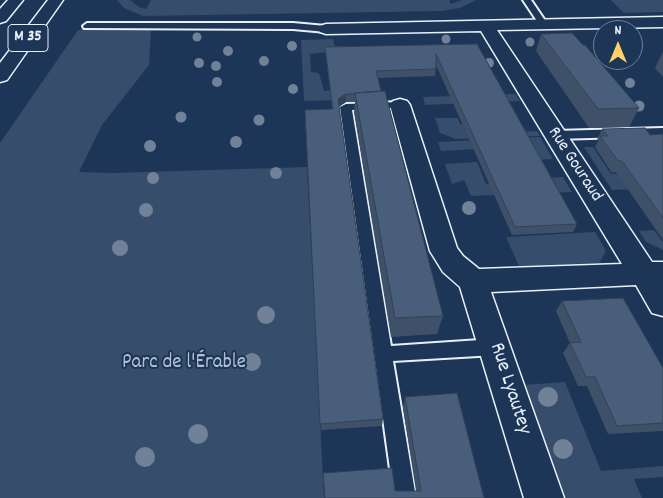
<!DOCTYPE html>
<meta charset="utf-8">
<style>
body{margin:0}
#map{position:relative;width:663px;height:498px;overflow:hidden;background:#1d3557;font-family:Dekko,sans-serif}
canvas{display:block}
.north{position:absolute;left:593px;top:20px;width:50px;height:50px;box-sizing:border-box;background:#1d3557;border:1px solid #6e8097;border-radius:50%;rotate:0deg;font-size:14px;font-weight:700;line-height:20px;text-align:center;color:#e8f1f8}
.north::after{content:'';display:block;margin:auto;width:18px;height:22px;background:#ffd166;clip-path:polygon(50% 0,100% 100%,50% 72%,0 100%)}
</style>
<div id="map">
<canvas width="663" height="498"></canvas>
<div class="north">N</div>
</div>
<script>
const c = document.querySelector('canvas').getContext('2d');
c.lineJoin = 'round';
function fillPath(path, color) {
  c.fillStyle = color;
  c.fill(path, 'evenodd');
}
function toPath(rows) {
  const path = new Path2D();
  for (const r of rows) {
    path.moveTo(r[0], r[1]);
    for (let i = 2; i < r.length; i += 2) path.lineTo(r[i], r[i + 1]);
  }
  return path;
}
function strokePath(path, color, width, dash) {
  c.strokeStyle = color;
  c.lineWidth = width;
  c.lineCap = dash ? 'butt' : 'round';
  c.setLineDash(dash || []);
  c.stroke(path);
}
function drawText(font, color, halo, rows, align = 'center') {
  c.font = font + ' Dekko,sans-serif';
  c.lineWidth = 4;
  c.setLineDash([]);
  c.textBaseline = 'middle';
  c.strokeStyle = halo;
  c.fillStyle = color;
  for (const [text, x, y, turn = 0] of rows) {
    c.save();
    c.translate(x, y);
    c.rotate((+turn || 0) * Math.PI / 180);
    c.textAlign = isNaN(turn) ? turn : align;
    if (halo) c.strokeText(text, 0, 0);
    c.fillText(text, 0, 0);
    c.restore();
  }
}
fillPath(toPath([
 [117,0,130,0,139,7,146,9,151,0,449,0,451,4,462,0,476,0,460,8,442,11,143,16,124,8],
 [611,0,663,0,663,12,624,13],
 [151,28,149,65,102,125,79,172,113,173,307,167,324,498,0,498,0,143,78,30],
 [333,39,336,51,310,54,311,72,319,73,324,91,342,90,346,100,304,101,301,40],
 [515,94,520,101,425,105,423,97],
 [435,118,458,118,460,124,469,124,483,133,537,131,540,136,456,139,440,133],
 [540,137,553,159,536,160,527,146,441,151,438,142],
 [584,147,593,147,611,174,663,172,663,188,612,190],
 [477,162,486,184,547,180,546,178,563,177,572,192,471,196,464,180,452,184,445,164],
 [654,230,663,242,663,250,646,242,639,231],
 [595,232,606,251,599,263,519,266,506,237],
 [565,382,601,471,663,466,663,477,634,479,642,498,564,498,524,385]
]), '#374d6c');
const service = toPath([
 [523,0,531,0,548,25,547,27,541,27,523,0],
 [87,23,293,23,326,26,330,29,326,32,293,29,84,28,83,26,87,23],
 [400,102,404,103,406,105,404,107,352,110,391,346,495,339,501,342,504,347,501,352,495,355,393,361,416,498,394,498,340,107,346,104,400,102],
 [663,128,663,136,555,139,549,135,555,131,663,128]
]);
const minor = toPath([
 [663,17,663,27,497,30,652,262,663,262,663,316,652,313,636,285,491,292,564,498,524,498,460,287,443,272,430,251,390,105,393,101,400,99,407,101,410,105,457,248,463,256,479,269,622,264,481,31,326,34,320,32,318,29,320,26,326,24,663,17]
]);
const trunk = toPath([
 [8,0,23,0,6,21,0,23,0,9,8,0],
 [48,0,63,0,7,80,0,82,0,63,48,0]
]);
strokePath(service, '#e8f1f8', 4);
strokePath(minor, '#e8f1f8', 3);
strokePath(trunk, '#e8f1f8', 3);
fillPath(service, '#1d3557');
fillPath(minor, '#1d3557');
fillPath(trunk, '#1d3557');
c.fillStyle = '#708198';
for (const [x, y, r] of [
 [197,37,4.5],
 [446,39,4.5],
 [530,42,4.5],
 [292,46,5],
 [228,51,5],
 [264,61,5],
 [199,63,5],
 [489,63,5],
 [216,66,5],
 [217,82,5],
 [630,83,5],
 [293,89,5],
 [639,106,5.5],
 [181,117,5.5],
 [259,120,5.5],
 [236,142,6],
 [150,146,6],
 [276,173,6],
 [153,178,6],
 [469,208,7],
 [146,210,7],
 [120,248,8],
 [266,315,9],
 [252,362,9],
 [548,397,10],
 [198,434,10],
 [563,449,10],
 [145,457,10]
]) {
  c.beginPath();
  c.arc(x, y, r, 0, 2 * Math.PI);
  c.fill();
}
fillPath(toPath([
 [541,34,583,45,639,108,629,127,589,128,536,51],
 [477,44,577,224,573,232,512,235,436,65,435,76,378,78,443,316,437,334,391,337,354,112,355,102,346,102,339,107,383,419,382,426,321,430,305,110,332,109,326,55,325,47],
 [663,52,663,77,655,68],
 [602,129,650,135,663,134,663,240,616,172,612,173,595,147,598,141,597,140],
 [562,301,663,368,663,431,608,434,587,386,578,386,563,353,570,343,556,311],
 [405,397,484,498,395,491,416,491,403,408]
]), '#3f5169');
fillPath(toPath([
 [346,94,346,102,338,107,338,99]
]), '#334255');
const building = toPath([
 [572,33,583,45,585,45,639,108,598,109,541,34,572,33],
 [477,44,577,224,515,227,436,54,436,69,376,71,381,91,355,93,355,94,346,94,338,99,383,419,320,424,305,110,333,109,325,47,477,44],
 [385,91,443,316,395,318,355,93,385,91],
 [645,128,650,135,663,134,663,218,622,161,618,161,600,136,608,136,602,129,645,128],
 [623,298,663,368,663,423,617,426,595,377,586,377,570,343,581,342,562,301,623,298],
 [457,393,484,498,325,498,323,473,392,468,395,491,421,491,405,397,457,393]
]);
fillPath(building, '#495e7a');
strokePath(building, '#334255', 1);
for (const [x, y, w] of [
 [28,38,40]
]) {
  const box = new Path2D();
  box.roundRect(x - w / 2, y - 13.5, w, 27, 4);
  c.fillStyle = '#1d3557';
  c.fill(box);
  strokePath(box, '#e8f1f8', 1);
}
drawText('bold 16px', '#e8f1f8', null, [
 ["M 35",28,38]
]);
drawText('18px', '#e8f1f8', '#1d3557', [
 ["Rue Gouraud",574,165,57]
]);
drawText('21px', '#b3c0ce', '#1d3557', [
 ["Parc de l'Érable",184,364]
]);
drawText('21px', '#e8f1f8', '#1d3557', [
 ["Rue Lyautey",509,389,72]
]);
</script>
